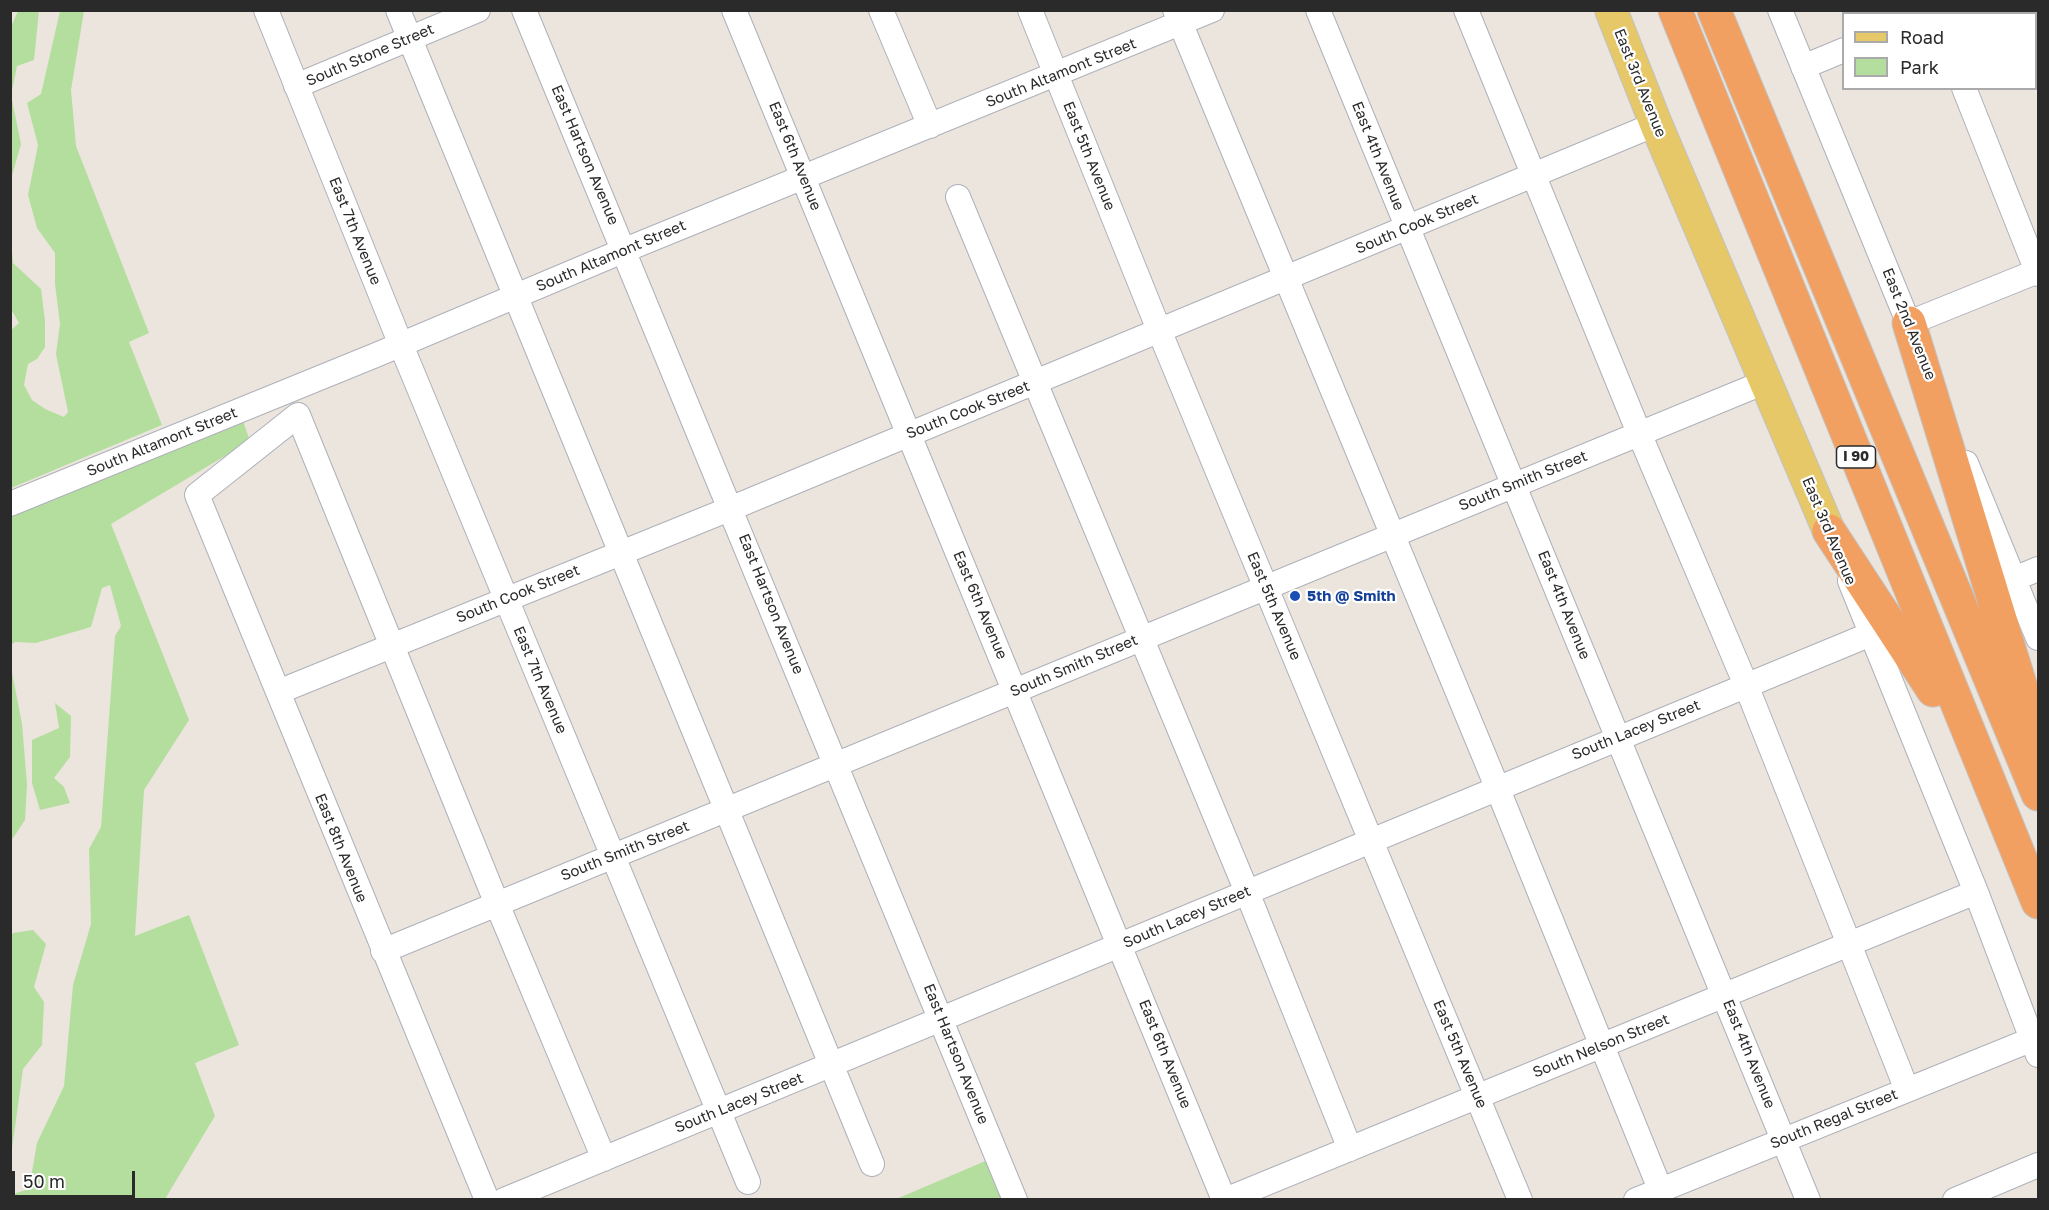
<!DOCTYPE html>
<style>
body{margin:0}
#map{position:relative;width:2049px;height:1210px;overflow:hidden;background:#ebe5dd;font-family:"Golos Text",sans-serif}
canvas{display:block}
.frame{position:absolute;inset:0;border:12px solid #2a2a2a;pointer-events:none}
.legend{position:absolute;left:1842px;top:12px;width:195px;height:78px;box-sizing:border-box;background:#fff;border:2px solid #aaa;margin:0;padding:8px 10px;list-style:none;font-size:18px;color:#2a2a2a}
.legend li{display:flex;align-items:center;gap:12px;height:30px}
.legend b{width:30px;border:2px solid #aaa}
.scale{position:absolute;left:12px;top:1171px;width:123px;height:27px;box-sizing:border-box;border:3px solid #2a2a2a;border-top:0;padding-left:8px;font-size:18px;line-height:21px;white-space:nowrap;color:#2a2a2a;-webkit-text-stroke:4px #fff;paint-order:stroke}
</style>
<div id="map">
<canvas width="2049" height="1210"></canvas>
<div class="frame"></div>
<ul class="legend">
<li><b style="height:8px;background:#e6c868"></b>Road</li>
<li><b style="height:16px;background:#b4de9e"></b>Park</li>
</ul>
<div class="scale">50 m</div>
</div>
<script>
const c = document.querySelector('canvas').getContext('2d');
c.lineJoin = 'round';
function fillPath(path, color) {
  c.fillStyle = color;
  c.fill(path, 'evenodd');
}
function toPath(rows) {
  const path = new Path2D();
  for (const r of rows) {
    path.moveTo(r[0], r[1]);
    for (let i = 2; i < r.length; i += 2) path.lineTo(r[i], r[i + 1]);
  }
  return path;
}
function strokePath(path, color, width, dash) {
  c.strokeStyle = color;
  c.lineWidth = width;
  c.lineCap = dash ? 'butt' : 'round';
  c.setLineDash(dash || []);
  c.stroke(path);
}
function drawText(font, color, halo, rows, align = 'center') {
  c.font = font + ' "Golos Text",sans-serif';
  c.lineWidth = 4.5;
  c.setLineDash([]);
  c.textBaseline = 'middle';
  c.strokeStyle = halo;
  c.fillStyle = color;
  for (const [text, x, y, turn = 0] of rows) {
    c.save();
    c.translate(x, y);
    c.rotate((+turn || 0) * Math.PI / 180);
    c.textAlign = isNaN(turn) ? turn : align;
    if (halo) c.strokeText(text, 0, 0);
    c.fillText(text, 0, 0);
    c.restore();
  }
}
fillPath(toPath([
 [18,11,39,11,34,60,17,66,11,95,21,144,11,179,10,29],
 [60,11,84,11,71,90,76,146,149,333,129,342,162,425,11,488,11,330,19,323,11,309,11,241,13,263,41,289,45,321,45,347,37,359,28,364,24,385,32,400,45,409,64,417,68,412,56,354,60,324,55,284,55,253,37,228,28,195,38,145,27,103,41,94],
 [243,421,250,441,111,524,189,720,144,790,135,936,189,915,239,1045,195,1063,215,1116,165,1199,11,1199,10,1184,13,1194,29,1189,37,1143,64,1086,73,985,91,924,89,849,101,827,115,636,121,626,110,585,102,588,91,627,36,643,15,642,11,645,11,512],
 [10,662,22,724,27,784,25,820,11,841],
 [55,703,71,716,70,757,54,778,64,787,70,803,40,810,32,783,32,740,59,728],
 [33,930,46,944,34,987,44,1002,42,1045,23,1069,11,1156,11,936,13,933],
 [990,1159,1006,1200,894,1200]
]), '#b4de9e');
const minor = toPath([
 [266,10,401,345,748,1182],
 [398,10,872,1164],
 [524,10,1015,1200],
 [734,10,1224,1200],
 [881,10,930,126],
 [1030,10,1159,330,1520,1200],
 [1175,10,1497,787,1660,1189],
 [1318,10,1808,1200],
 [1466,10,1639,433,1746,685,1907,1090],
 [1780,10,1915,339],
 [1930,14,1937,10],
 [1803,67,1844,50],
 [296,86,478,10],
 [1964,88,2038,274],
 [958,197,1247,892,1350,1149],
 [1909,323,2038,271],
 [1966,463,2038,638],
 [10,504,376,355,625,250,1212,10],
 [2014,579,2038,569],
 [1850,581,1976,892,2038,1055],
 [278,692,732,508,1656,124],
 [383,951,1765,382],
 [487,1200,197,495,298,415,497,904,604,1159],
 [504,1200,1871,634],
 [1225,1200,1976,892],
 [1636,1200,2033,1039],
 [1955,1200,2038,1165]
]);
const major = toPath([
 [1611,10,1656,124,1829,531]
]);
const highway = toPath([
 [1675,10,2038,902],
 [1714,10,2038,794],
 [1909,323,2038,743],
 [1829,531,1933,690]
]);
strokePath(minor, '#aeb0ba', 26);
strokePath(major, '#c3c3c3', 34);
strokePath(highway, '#c3c3c3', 35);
strokePath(minor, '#fff', 24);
strokePath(major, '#e6c868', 32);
strokePath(highway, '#f2a062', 33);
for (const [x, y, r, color] of [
 [1295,596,6,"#1a4fb4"]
]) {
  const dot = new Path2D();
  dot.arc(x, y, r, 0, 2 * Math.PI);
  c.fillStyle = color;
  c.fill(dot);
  strokePath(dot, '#fff', 2);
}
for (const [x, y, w] of [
 [1856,457,39]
]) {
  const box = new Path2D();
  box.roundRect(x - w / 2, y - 11, w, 22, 4.5);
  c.fillStyle = '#fff';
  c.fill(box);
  strokePath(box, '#2a2a2a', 1.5);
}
drawText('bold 14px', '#2a2a2a', null, [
 ["I 90",1856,457]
]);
drawText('15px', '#2a2a2a', '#fff', [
 ["South Stone Street",370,55,-23],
 ["South Altamont Street",1061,73,-22],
 ["East 3rd Avenue",1640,83,68],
 ["East Hartson Avenue",585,155,67],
 ["East 6th Avenue",795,156,68],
 ["East 5th Avenue",1089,156,68],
 ["East 4th Avenue",1378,156,68],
 ["South Cook Street",1417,224,-23],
 ["East 7th Avenue",355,231,68],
 ["South Altamont Street",611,256,-23],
 ["East 2nd Avenue",1909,324,68],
 ["South Cook Street",968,410,-22],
 ["South Altamont Street",162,442,-22],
 ["South Smith Street",1523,481,-22],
 ["East 3rd Avenue",1829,531,67],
 ["South Cook Street",518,594,-22],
 ["East Hartson Avenue",771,604,68],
 ["East 6th Avenue",980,605,67],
 ["East 4th Avenue",1564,605,68],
 ["East 5th Avenue",1274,606,67],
 ["South Smith Street",1074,666,-23],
 ["East 7th Avenue",540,680,67],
 ["South Lacey Street",1636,730,-22],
 ["East 8th Avenue",341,848,68],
 ["South Smith Street",625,851,-22],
 ["South Lacey Street",1187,917,-23],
 ["South Nelson Street",1601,1046,-22],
 ["East Hartson Avenue",956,1054,68],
 ["East 6th Avenue",1165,1054,68],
 ["East 5th Avenue",1460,1054,67],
 ["East 4th Avenue",1749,1054,68],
 ["South Lacey Street",739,1103,-22],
 ["South Regal Street",1834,1119,-22]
]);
drawText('bold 15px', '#164399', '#fff', [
 ["5th @ Smith",1307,596]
], 'left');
</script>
